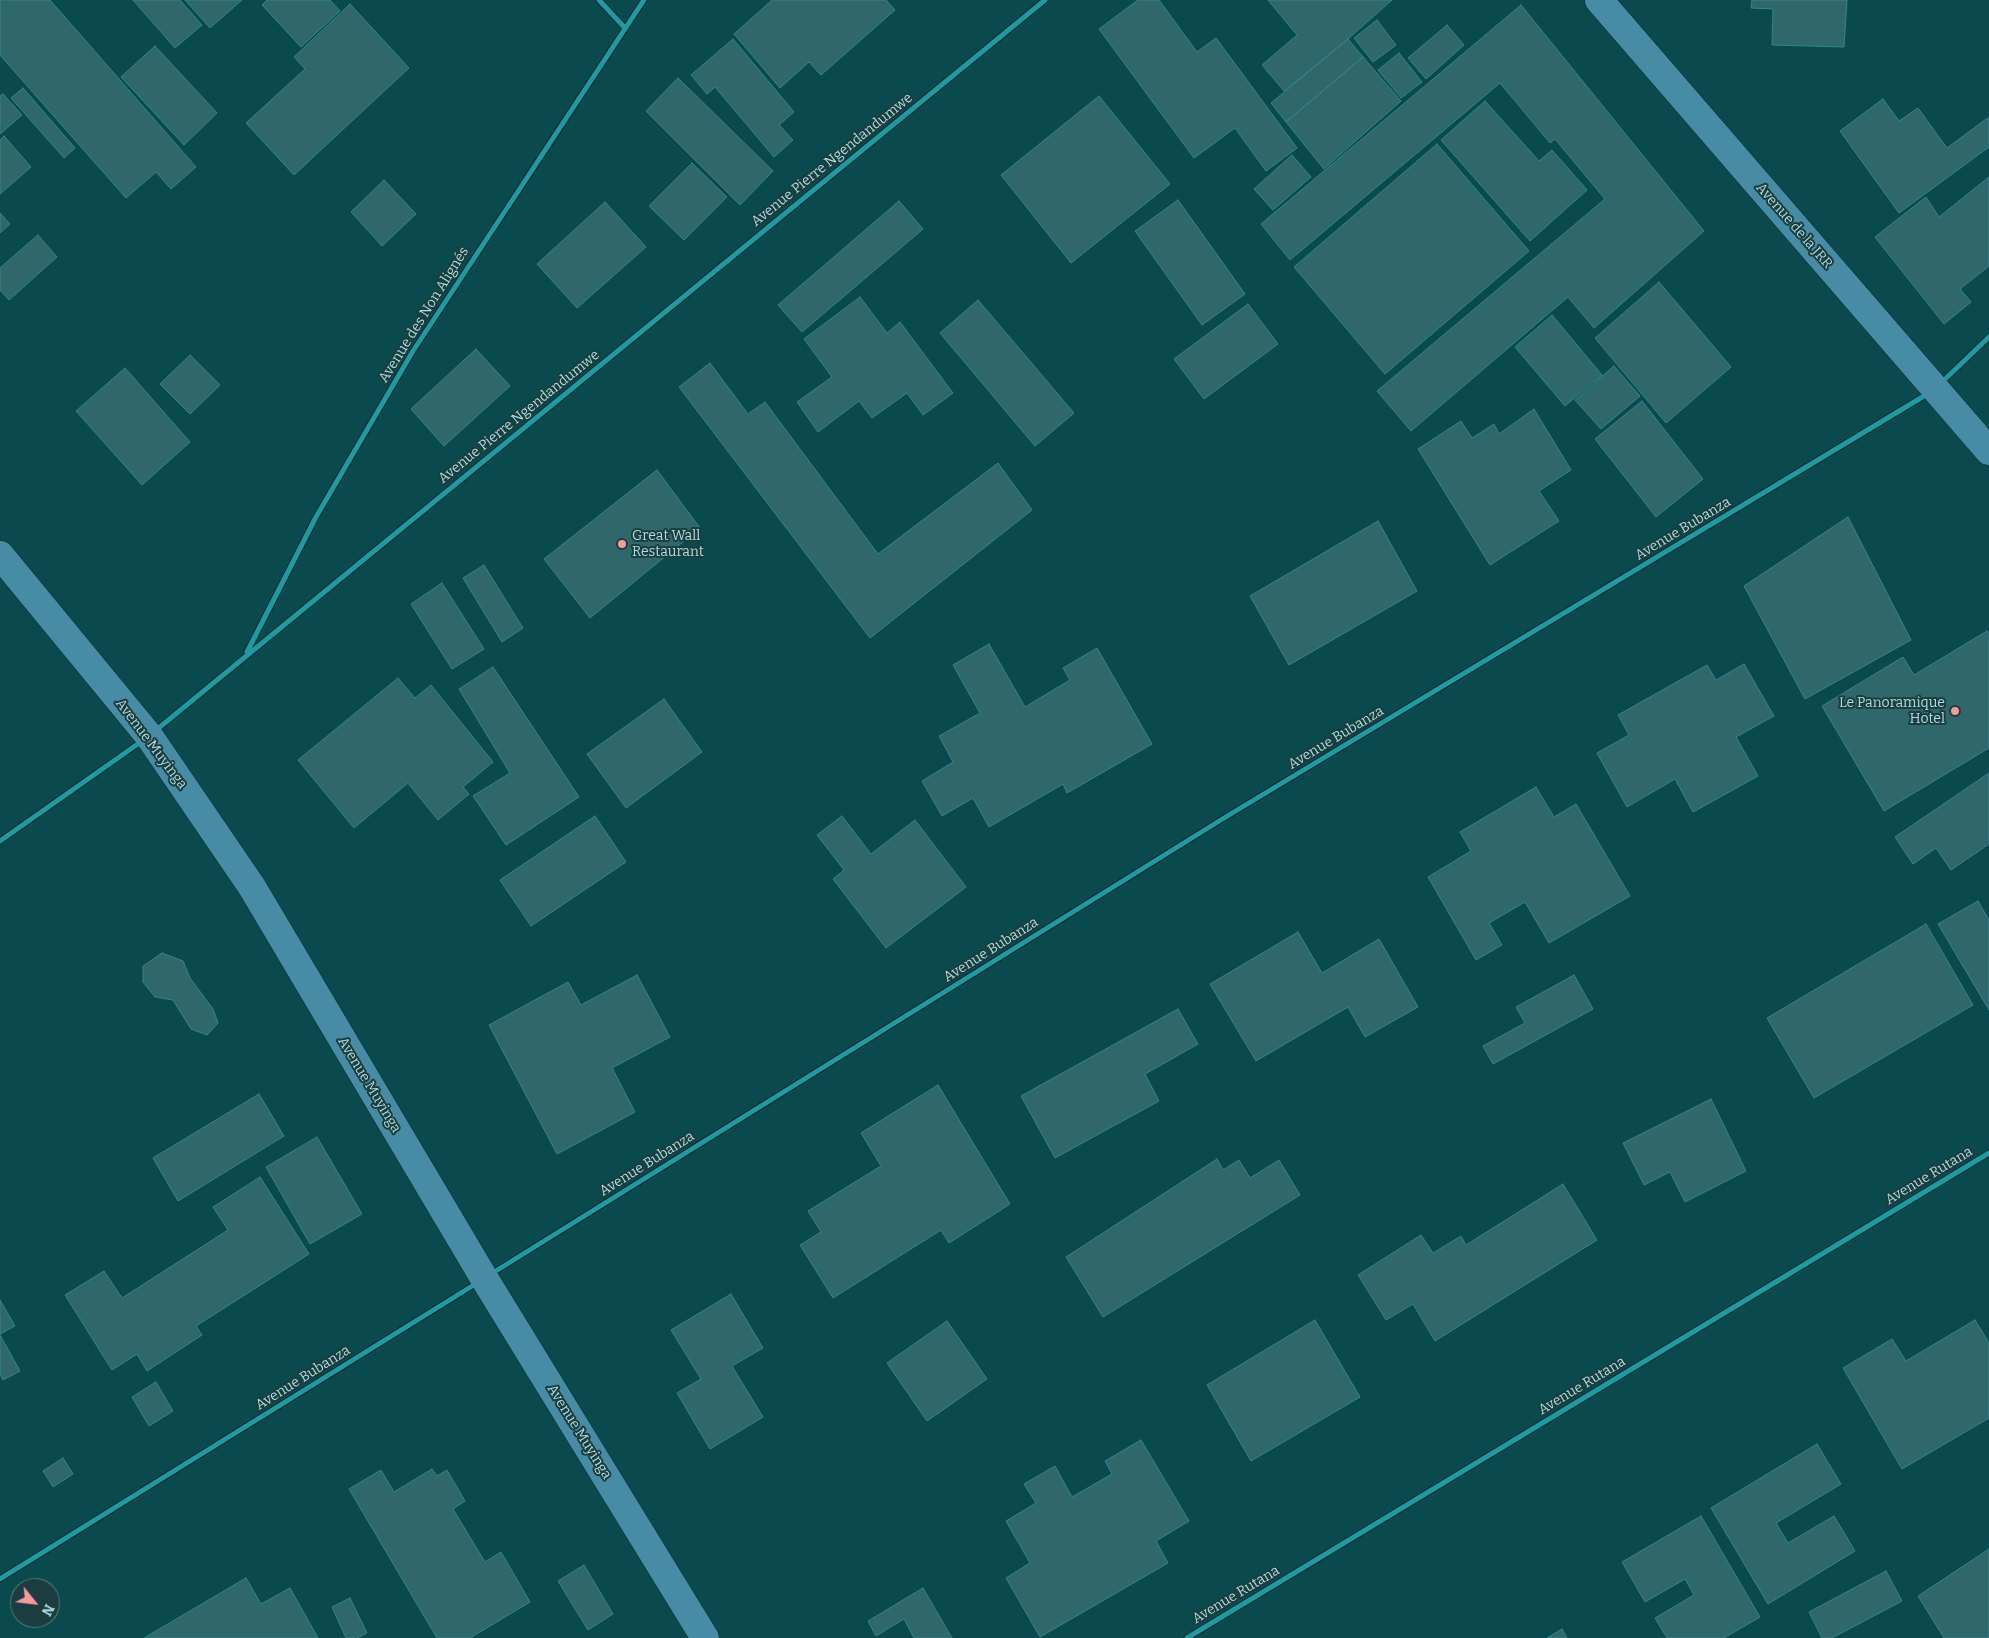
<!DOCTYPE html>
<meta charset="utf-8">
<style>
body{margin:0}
#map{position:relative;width:1989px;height:1638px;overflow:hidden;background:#0a4a4e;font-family:Bitter,serif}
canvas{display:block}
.north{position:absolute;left:10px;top:1578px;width:50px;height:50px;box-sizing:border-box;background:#1b3d3f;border:1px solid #557d7f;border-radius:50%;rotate:119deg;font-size:14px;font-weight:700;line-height:20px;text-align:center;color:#addde0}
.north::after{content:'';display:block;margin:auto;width:18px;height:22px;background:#f59b9a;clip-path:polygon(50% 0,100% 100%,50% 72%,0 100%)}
</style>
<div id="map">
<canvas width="1989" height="1638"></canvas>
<div class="north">N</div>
</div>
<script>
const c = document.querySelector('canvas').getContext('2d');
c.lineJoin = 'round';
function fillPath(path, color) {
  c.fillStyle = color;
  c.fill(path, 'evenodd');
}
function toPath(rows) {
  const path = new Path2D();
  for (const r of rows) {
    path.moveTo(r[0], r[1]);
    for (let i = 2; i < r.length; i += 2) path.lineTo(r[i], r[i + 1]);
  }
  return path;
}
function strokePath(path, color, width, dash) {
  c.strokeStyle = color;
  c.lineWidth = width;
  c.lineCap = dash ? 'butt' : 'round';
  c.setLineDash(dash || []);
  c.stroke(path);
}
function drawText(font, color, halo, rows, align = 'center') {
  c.font = font + ' Bitter,serif';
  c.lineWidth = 4;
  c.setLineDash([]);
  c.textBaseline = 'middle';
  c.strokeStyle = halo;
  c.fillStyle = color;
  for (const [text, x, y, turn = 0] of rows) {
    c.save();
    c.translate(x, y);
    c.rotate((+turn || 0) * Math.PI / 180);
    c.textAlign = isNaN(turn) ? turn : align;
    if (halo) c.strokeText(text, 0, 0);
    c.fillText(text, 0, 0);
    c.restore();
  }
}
const building = toPath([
 [0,0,50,0,196,167,171,189,156,172,126,198,0,55,0,0],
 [133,0,180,0,202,25,175,48,133,0],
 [185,0,242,0,210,28,185,0],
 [267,0,330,0,340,11,301,47,262,5,267,0],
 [772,0,886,0,895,10,821,75,809,62,780,88,734,34,772,0],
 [1138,0,1159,0,1197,52,1216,38,1297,148,1266,171,1235,128,1194,158,1099,29,1138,0],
 [1268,0,1392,0,1348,39,1284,91,1262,65,1297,35,1268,0],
 [1752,0,1847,0,1844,47,1772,45,1773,9,1751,8,1752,0],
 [350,4,409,68,294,175,246,123,305,69,294,57,350,4],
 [1521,5,1704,231,1594,328,1568,297,1411,431,1377,391,1605,199,1555,139,1550,143,1500,83,1290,260,1261,224,1521,5],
 [1377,20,1396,45,1373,62,1354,38,1377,20],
 [1447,25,1464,45,1426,79,1408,58,1447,25],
 [733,39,794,112,779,125,793,140,774,157,715,87,707,94,691,75,733,39],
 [1348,39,1363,57,1286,122,1271,103,1348,39],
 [155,46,217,113,184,145,121,77,155,46],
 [1399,53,1422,82,1401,98,1378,70,1399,53],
 [1363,57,1401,101,1324,169,1286,122,1363,57],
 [678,78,773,171,740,205,646,111,678,78],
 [23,88,75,148,64,158,11,98,23,88],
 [3,94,22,115,0,134,0,96,3,94],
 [1099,96,1170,184,1071,263,1001,175,1099,96],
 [1883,99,1899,121,1918,108,1947,148,1989,117,1989,147,1899,213,1840,131,1883,99],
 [1485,101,1539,161,1552,150,1587,190,1530,241,1441,140,1485,101],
 [4,136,31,167,0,194,0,140,4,136],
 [1437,144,1529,251,1385,374,1294,267,1437,144],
 [1292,155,1311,177,1273,210,1254,189,1292,155],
 [692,163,727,197,684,240,649,206,692,163],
 [1989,177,1989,266,1960,289,1971,302,1944,324,1875,237,1926,197,1939,217,1989,177],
 [384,180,416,214,382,246,351,212,384,180],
 [1178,200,1245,294,1202,325,1135,231,1178,200],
 [899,201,923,229,802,332,778,305,899,201],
 [605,202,646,247,577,308,537,264,605,202],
 [0,213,10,224,0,233,0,213],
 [38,235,57,257,9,300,0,290,0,268,38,235],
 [1659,282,1731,367,1666,423,1595,338,1659,282],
 [860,297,887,333,900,322,953,393,923,415,907,393,872,418,859,401,818,432,797,402,832,377,804,339,860,297],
 [978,300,1074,413,1035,446,940,333,978,300],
 [1248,304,1278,344,1204,399,1174,359,1248,304],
 [1552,315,1602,375,1565,406,1515,347,1552,315],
 [476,349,510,386,444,446,411,409,476,349],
 [190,355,220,385,190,414,160,384,190,355],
 [710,363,748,414,765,402,878,554,998,463,1032,510,870,638,679,387,710,363],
 [1614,366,1640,396,1601,429,1575,400,1614,366],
 [125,368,190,442,142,485,76,411,125,368],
 [1642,401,1703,479,1656,517,1595,439,1642,401],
 [1534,409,1571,470,1539,491,1559,521,1490,565,1418,449,1461,421,1472,438,1494,424,1499,434,1534,409],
 [657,470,700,528,590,618,544,559,657,470],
 [1848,517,1911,640,1805,699,1744,586,1848,517],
 [1378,521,1417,591,1289,665,1250,596,1378,521],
 [484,565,523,628,502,642,463,578,484,565],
 [442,583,484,649,452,669,411,604,442,583],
 [1987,631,1989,634,1989,748,1884,811,1822,706,1903,657,1914,675,1987,631],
 [989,644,1025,707,1070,680,1063,668,1097,648,1152,744,1067,793,1063,784,989,827,973,798,942,816,922,781,953,762,939,736,980,713,953,665,989,644],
 [1744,664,1774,716,1736,737,1758,776,1693,812,1675,779,1627,807,1597,753,1629,735,1618,715,1707,665,1716,680,1744,664],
 [493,667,579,797,506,845,473,796,510,773,459,689,493,667],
 [398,678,415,698,431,685,493,762,463,787,469,794,438,820,408,783,354,828,298,760,398,678],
 [664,699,702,752,626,808,587,754,664,699],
 [1989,773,1989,844,1951,870,1936,848,1913,864,1895,837,1989,773],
 [1536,787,1554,817,1576,804,1630,896,1549,943,1525,902,1489,923,1502,945,1476,960,1428,877,1471,851,1460,832,1536,787],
 [595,816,626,862,531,926,500,880,595,816],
 [842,816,871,854,915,820,966,887,886,948,833,879,844,870,817,835,842,816],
 [1978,901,1989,920,1989,1010,1938,924,1978,901],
 [1926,924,1973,1005,1814,1098,1767,1018,1926,924],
 [1298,932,1322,973,1379,939,1418,1007,1365,1037,1348,1007,1256,1061,1210,984,1298,932],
 [162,953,183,961,190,978,213,1009,218,1023,207,1035,191,1029,173,1000,155,997,143,982,143,966,162,953],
 [637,975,670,1037,612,1068,635,1112,557,1154,489,1025,568,982,581,1005,637,975],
 [1574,975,1593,1009,1493,1064,1483,1046,1525,1023,1516,1007,1574,975],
 [1178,1009,1198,1044,1145,1074,1159,1101,1055,1158,1021,1096,1178,1009],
 [938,1085,1010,1204,949,1243,941,1230,833,1298,800,1245,821,1232,808,1211,881,1166,861,1133,938,1085],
 [259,1094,284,1136,178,1201,153,1158,259,1094],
 [1711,1099,1746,1171,1685,1202,1670,1172,1644,1185,1623,1143,1711,1099],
 [317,1137,362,1214,310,1244,266,1167,317,1137],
 [1217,1159,1223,1170,1239,1160,1250,1178,1279,1160,1300,1195,1103,1317,1066,1257,1217,1159],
 [260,1177,309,1254,196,1326,202,1335,147,1371,137,1354,112,1370,65,1295,104,1271,122,1298,228,1230,213,1207,260,1177],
 [1563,1184,1597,1240,1435,1341,1413,1304,1386,1320,1358,1275,1421,1235,1433,1253,1461,1236,1466,1245,1563,1184],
 [731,1294,763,1348,732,1366,763,1417,710,1449,677,1393,701,1379,671,1330,731,1294],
 [0,1300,15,1326,0,1334,0,1300],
 [1315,1320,1360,1397,1251,1461,1207,1385,1315,1320],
 [1975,1320,1989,1343,1989,1418,1902,1469,1843,1368,1892,1339,1906,1361,1975,1320],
 [947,1321,987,1379,927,1421,887,1363,947,1321],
 [0,1335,20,1371,3,1380,0,1374,0,1335],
 [156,1382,173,1411,149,1426,132,1397,156,1382],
 [1141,1440,1189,1521,1156,1541,1168,1563,1040,1637,1006,1578,1030,1563,1006,1521,1036,1503,1024,1484,1055,1466,1072,1497,1112,1474,1105,1461,1141,1440],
 [1817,1444,1841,1484,1776,1523,1788,1543,1834,1516,1855,1551,1768,1604,1711,1508,1817,1444],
 [63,1458,73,1474,53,1487,43,1471,63,1458],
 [432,1469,437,1476,447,1470,465,1501,453,1509,485,1562,501,1552,530,1602,470,1638,437,1638,349,1489,381,1470,394,1492,432,1469],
 [1701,1516,1760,1617,1724,1638,1667,1638,1655,1618,1694,1595,1685,1579,1645,1602,1622,1562,1701,1516],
 [1989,1549,1989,1638,1944,1638,1918,1596,1989,1549],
 [584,1565,613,1614,588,1630,558,1581,584,1565],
 [1886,1571,1902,1601,1832,1638,1822,1638,1809,1612,1886,1571],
 [246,1578,261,1604,290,1588,318,1638,144,1638,246,1578],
 [923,1588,952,1638,914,1638,904,1619,876,1636,868,1621,923,1588],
 [350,1598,367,1633,357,1638,346,1638,332,1607,350,1598],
 [1562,1629,1567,1638,1547,1638,1562,1629]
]);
fillPath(building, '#2f676a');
strokePath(building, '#32868b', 1);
const street = toPath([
 [599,0,625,28],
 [1941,383,1989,337],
 [247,652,316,517,413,351,644,0],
 [155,731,1045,0],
 [0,841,142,741],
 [491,1274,1224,818,1929,393],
 [0,1579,477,1283],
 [1187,1638,1989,1153]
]);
const secondary = toPath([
 [1599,0,1989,451],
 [0,555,149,736,252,887,484,1278,705,1638]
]);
strokePath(street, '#0a2d30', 7);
strokePath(secondary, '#0a2d30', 29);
strokePath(street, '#2099a0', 5);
strokePath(secondary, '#478ca4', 28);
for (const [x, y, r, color] of [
 [622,544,5,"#f59b9a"],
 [1955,711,5,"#f59b9a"]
]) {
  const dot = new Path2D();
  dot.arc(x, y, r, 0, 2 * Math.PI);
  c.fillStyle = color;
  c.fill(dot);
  strokePath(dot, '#1b3d3f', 2);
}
drawText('14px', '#addde0', '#1b3d3f', [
 ["Avenue Pierre Ngendandumwe",832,160,-39],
 ["Avenue de la JRR",1794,226,49],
 ["Avenue des Non Alignés",424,315,-58],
 ["Avenue Pierre Ngendandumwe",519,417,-39],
 ["Avenue Bubanza",1683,529,-31],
 ["Avenue Bubanza",1336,738,-31],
 ["Avenue Muyinga",151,744,53],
 ["Avenue Bubanza",991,950,-32],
 ["Avenue Muyinga",369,1085,59],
 ["Avenue Bubanza",647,1164,-32],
 ["Avenue Rutana",1929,1176,-31],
 ["Avenue Bubanza",303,1378,-32],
 ["Avenue Rutana",1582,1386,-31],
 ["Avenue Muyinga",579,1432,58],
 ["Avenue Rutana",1236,1595,-31]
]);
drawText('14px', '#addde0', '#1b3d3f', [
 ["Great Wall",632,536],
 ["Restaurant",632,552],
 ["Le Panoramique",1945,703,"right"],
 ["Hotel",1945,719,"right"]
], 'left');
</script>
